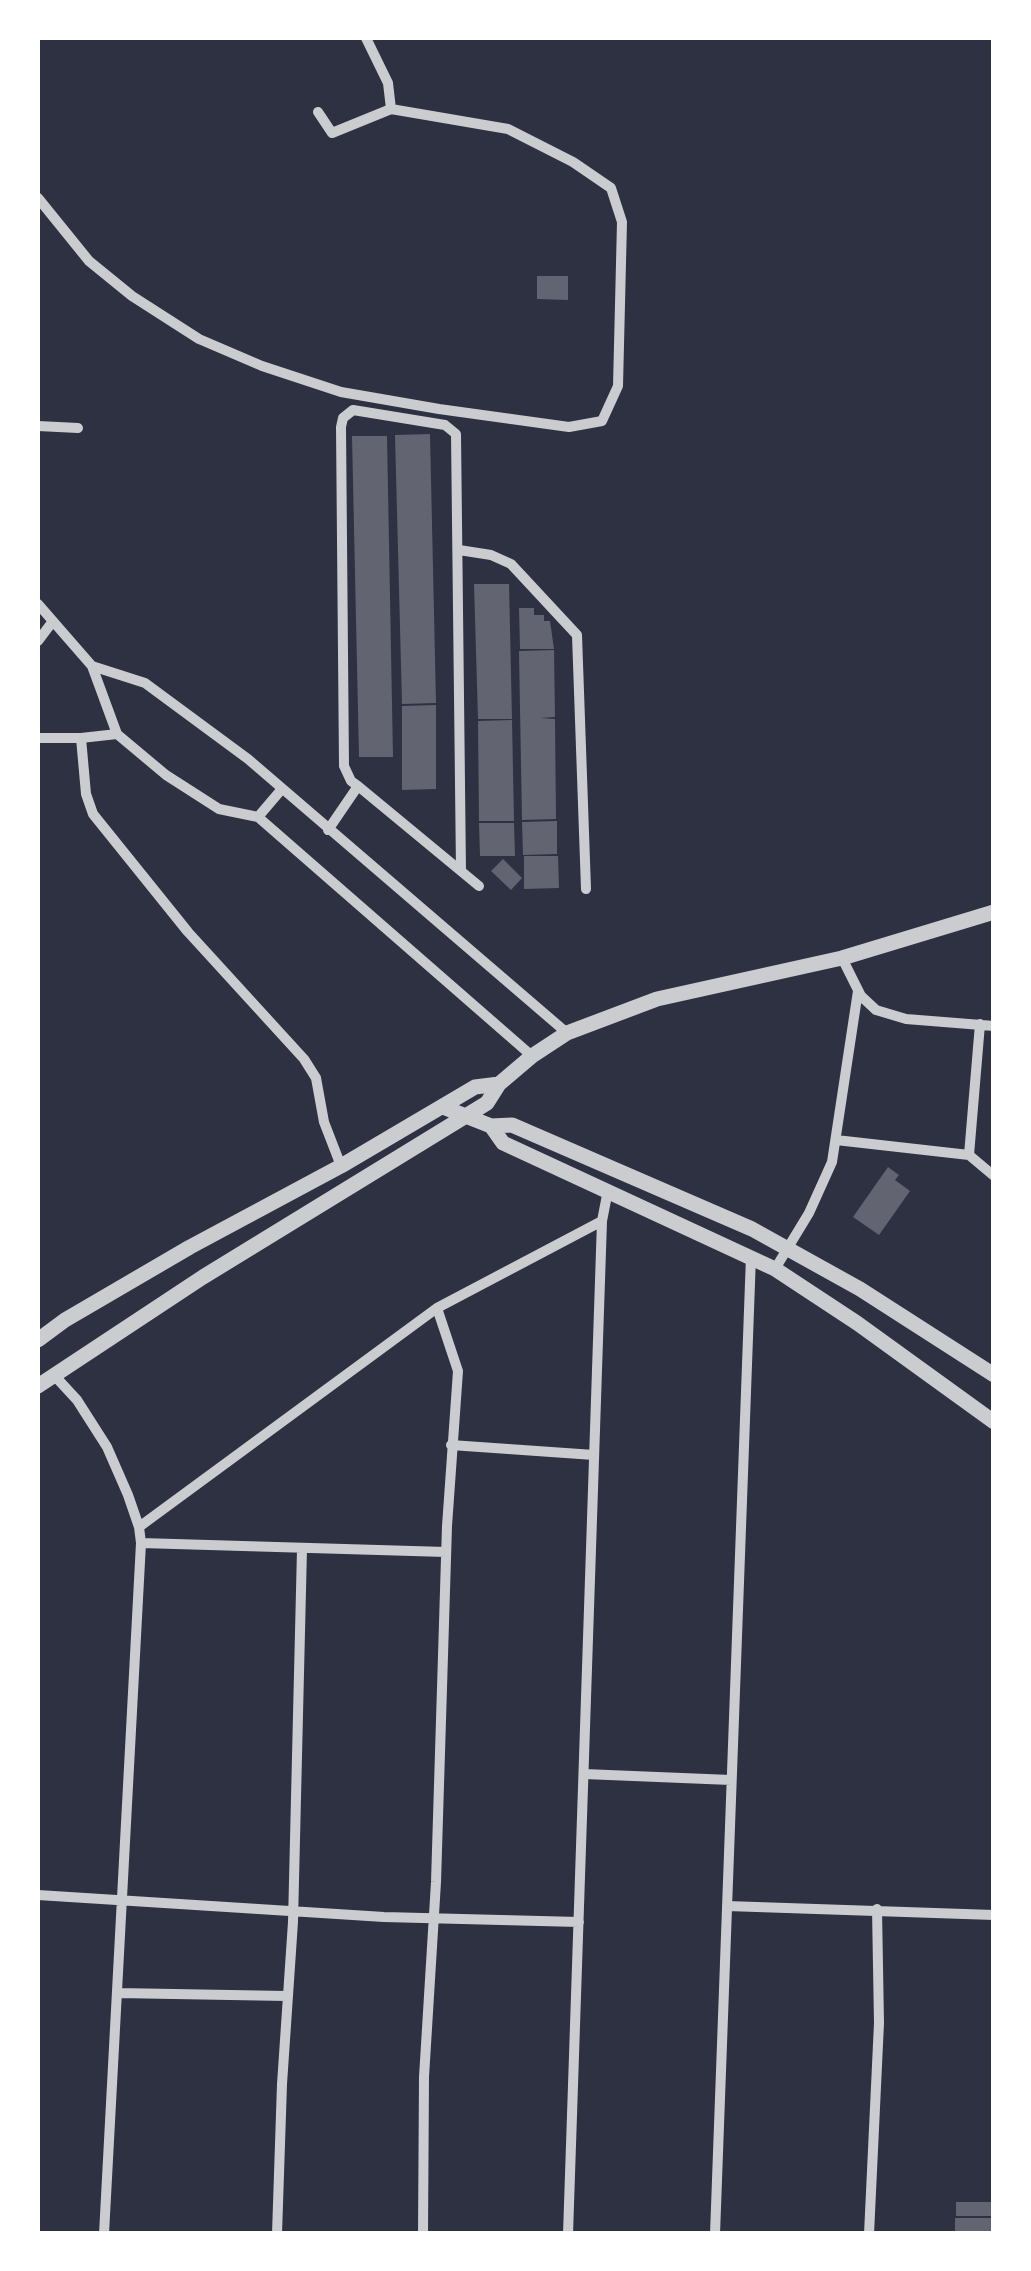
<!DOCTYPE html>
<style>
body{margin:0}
#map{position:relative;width:1031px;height:2271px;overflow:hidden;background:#2d3142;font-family:"Golos Text",sans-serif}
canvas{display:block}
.frame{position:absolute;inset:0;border:40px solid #fff;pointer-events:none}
</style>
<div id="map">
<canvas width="1031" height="2271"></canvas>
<div class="frame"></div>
</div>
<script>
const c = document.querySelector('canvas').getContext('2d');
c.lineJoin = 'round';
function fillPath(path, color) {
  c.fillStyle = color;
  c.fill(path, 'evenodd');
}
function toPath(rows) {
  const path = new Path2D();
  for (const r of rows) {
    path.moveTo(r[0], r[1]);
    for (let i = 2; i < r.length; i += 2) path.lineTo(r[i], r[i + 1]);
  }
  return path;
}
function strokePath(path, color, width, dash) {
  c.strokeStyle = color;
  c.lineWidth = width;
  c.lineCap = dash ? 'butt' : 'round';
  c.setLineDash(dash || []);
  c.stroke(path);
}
fillPath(toPath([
 [537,276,568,276,568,300,537,299],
 [430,434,436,703,402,704,395,435],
 [352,436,387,436,393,757,359,757],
 [474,584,509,584,512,719,478,719],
 [519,608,534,608,534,615,544,615,544,621,550,621,554,649,520,649],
 [554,650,555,717,540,718,555,719,556,819,522,820,519,651],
 [436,705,436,789,402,790,402,706],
 [512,720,514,821,479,821,478,721],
 [557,821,557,854,523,855,522,822],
 [479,823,514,823,515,856,480,856],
 [524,856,558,856,559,888,524,889],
 [503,859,522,878,511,890,491,871],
 [888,1167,899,1175,895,1180,910,1191,879,1235,853,1217],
 [956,2202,994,2202,994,2216,956,2216],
 [955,2218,994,2218,994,2232,955,2232]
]), '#626471');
strokePath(toPath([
 [318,112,332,133,391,109],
 [38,198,89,261,132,296,199,339,262,366,341,392,439,409,569,427,602,421,618,386,622,222,611,188,573,162,508,129,391,109,388,83,366,38],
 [38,426,78,428],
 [459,550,491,555,511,564,577,635,586,889],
 [38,604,92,666,117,734,166,775,219,809,258,817,532,1056],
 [38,641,53,621],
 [92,666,145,683,248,759,567,1033],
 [117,734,81,738,86,794,93,814,188,932,304,1059,316,1078,324,1122,341,1166],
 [38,738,81,738],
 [258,817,281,790],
 [328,830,358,786],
 [461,871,456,434,445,425,353,410,343,418,341,427,344,766,351,781,358,786,479,886],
 [842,958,861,996,876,1010,906,1019,994,1026],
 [836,1140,969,1155,994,1176],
 [969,1155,980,1024],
 [775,1269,809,1213,832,1162,858,991],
 [53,1374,77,1400,107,1447,128,1495,139,1527,141,1543,104,2234],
 [451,1445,594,1455],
 [139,1527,437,1308,602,1221,608,1190],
 [141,1543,446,1552],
 [584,1774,731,1780],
 [38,1895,384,1917,579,1922],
 [727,1906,994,1915],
 [117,1993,287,1996],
 [277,2234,282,2084,293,1922,302,1549],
 [423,2234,424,2077,436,1882,447,1526,458,1371,437,1308],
 [568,2234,602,1221],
 [715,2234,751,1256],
 [869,2234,879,2023,877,1909]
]), '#caccd0', 10);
strokePath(toPath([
 [443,1107,491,1126,512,1125,752,1229,860,1289,994,1375],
 [491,1126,503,1143,775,1269,857,1323,994,1422],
 [38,1340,65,1320,190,1247,341,1166,475,1087,499,1084],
 [38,1386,203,1277,487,1103,499,1084,532,1056,567,1033,657,999,842,958,994,912]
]), '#caccd0', 15);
</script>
